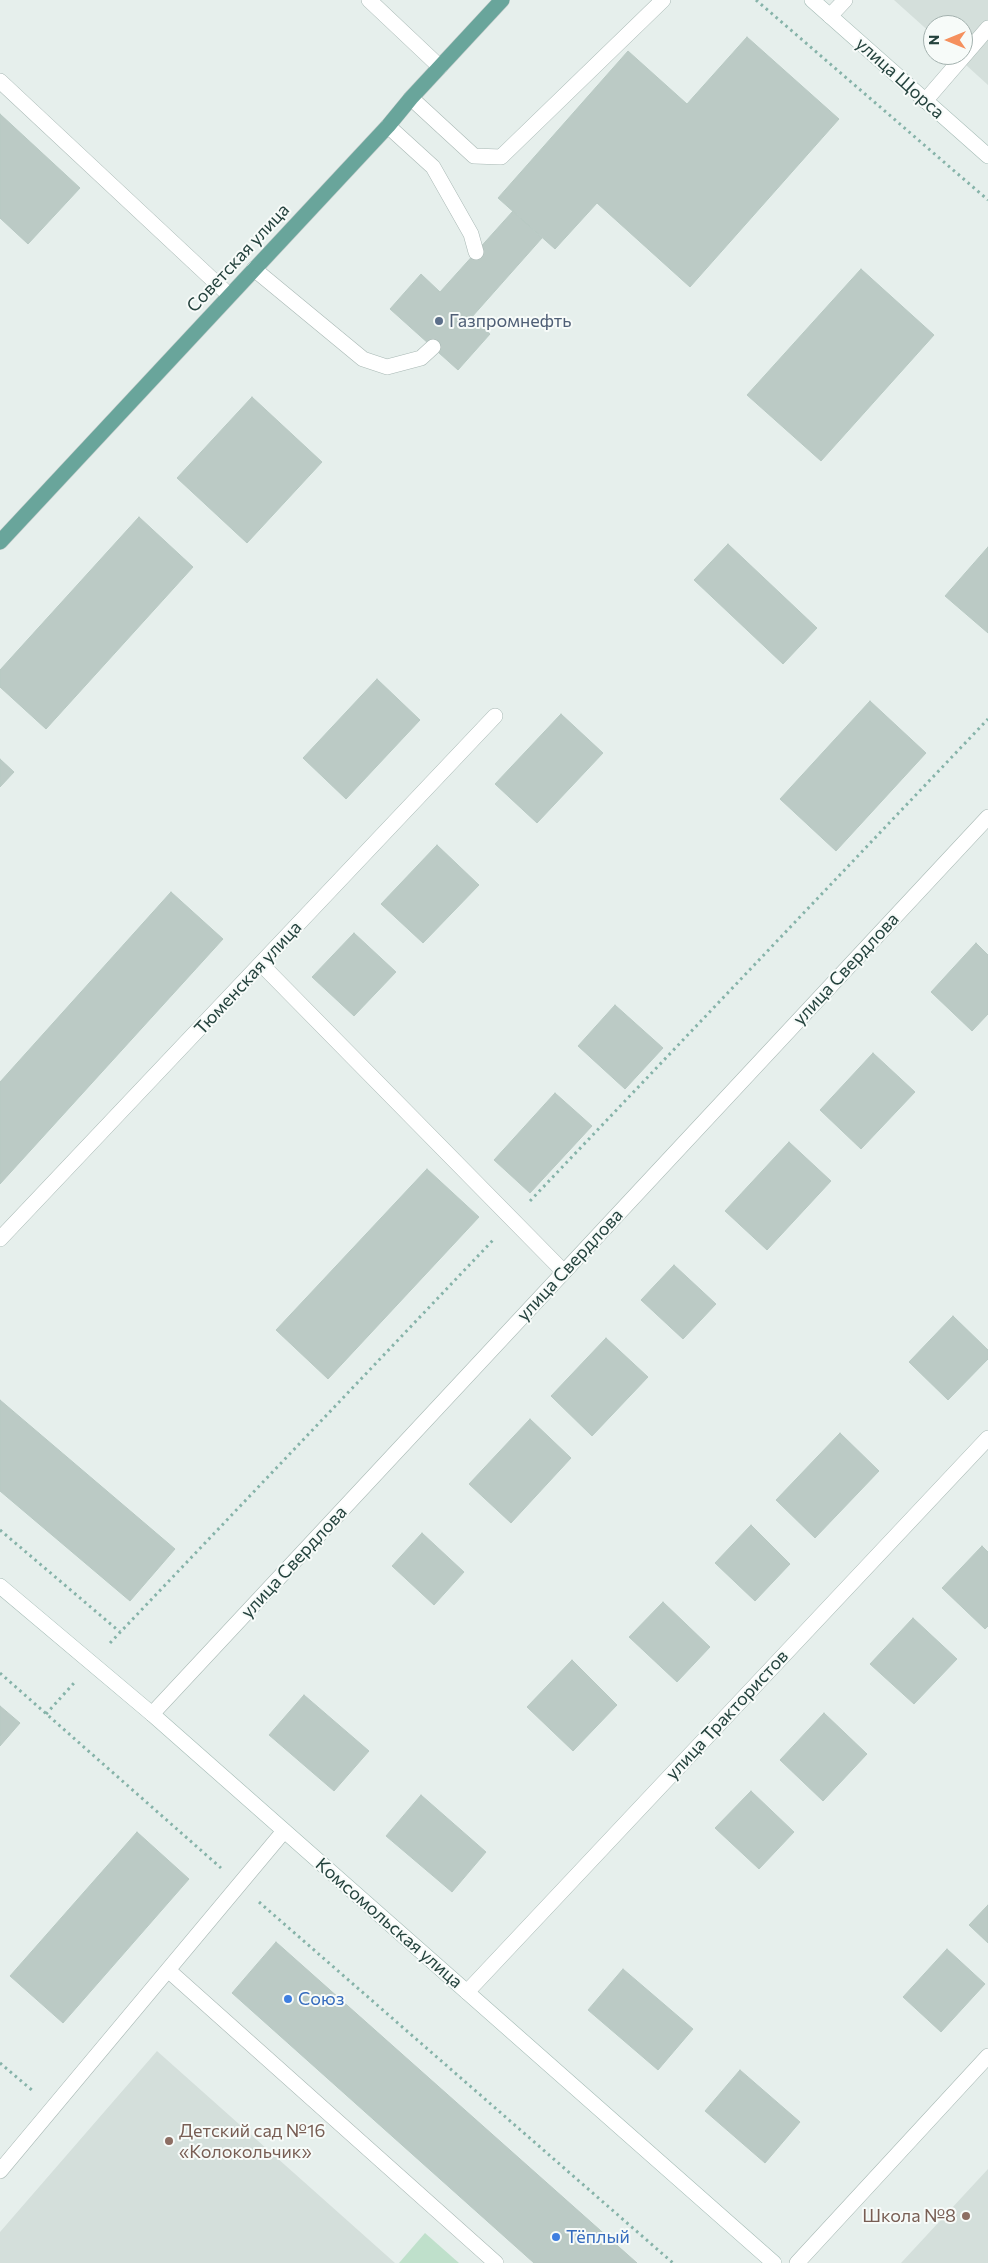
<!DOCTYPE html>
<meta charset="utf-8">
<style>
body{margin:0}
#map{position:relative;width:988px;height:2263px;overflow:hidden;background:#e6efec;font-family:Commissioner,sans-serif}
canvas{display:block}
.north{position:absolute;left:923px;top:15px;width:50px;height:50px;box-sizing:border-box;background:#f7fbf9;border:1px solid #a3b1ae;border-radius:50%;rotate:270deg;font-size:14px;font-weight:700;line-height:20px;text-align:center;color:#24423d}
.north::after{content:'';display:block;margin:auto;width:18px;height:22px;background:#f5905e;clip-path:polygon(50% 0,100% 100%,50% 72%,0 100%)}
</style>
<div id="map">
<canvas width="988" height="2263"></canvas>
<div class="north">N</div>
</div>
<script>
const c = document.querySelector('canvas').getContext('2d');
c.lineJoin = 'round';
function fillPath(path, color) {
  c.fillStyle = color;
  c.fill(path, 'evenodd');
}
function toPath(rows) {
  const path = new Path2D();
  for (const r of rows) {
    path.moveTo(r[0], r[1]);
    for (let i = 2; i < r.length; i += 2) path.lineTo(r[i], r[i + 1]);
  }
  return path;
}
function strokePath(path, color, width, dash) {
  c.strokeStyle = color;
  c.lineWidth = width;
  c.lineCap = dash ? 'butt' : 'round';
  c.setLineDash(dash || []);
  c.stroke(path);
}
function drawText(font, color, halo, rows, align = 'center') {
  c.font = font + ' Commissioner,sans-serif';
  c.lineWidth = 4;
  c.setLineDash([]);
  c.textBaseline = 'middle';
  c.strokeStyle = halo;
  c.fillStyle = color;
  for (const [text, x, y, turn = 0] of rows) {
    c.save();
    c.translate(x, y);
    c.rotate((+turn || 0) * Math.PI / 180);
    c.textAlign = isNaN(turn) ? turn : align;
    if (halo) c.strokeText(text, 0, 0);
    c.fillText(text, 0, 0);
    c.restore();
  }
}
fillPath(toPath([
 [894,0,988,0,988,85,955,55,963,55,963,25,933,25,933,35],
 [157,2051,395,2263,0,2263,0,2232],
 [988,2169,988,2263,901,2263]
]), '#d4dfdb');
fillPath(toPath([
 [425,2233,459,2263,399,2263]
]), '#bfe0cb');
const building = toPath([
 [747,37,839,119,690,287,597,203,555,249,498,198,628,51,687,104,747,37],
 [0,114,80,188,28,244,0,218,0,114],
 [513,211,542,238,471,318,490,334,458,370,390,309,421,274,440,292,513,211],
 [861,269,934,335,821,461,747,395,861,269],
 [252,397,322,462,247,543,177,478,252,397],
 [139,517,193,567,46,729,0,687,0,670,139,517],
 [728,544,817,628,783,664,694,580,728,544],
 [988,547,988,633,945,596,988,547],
 [377,679,420,720,346,799,303,758,377,679],
 [870,701,926,753,836,851,780,799,870,701],
 [561,714,603,753,537,823,495,784,561,714],
 [0,759,14,772,0,787,0,759],
 [437,845,479,885,423,943,381,904,437,845],
 [171,892,223,939,0,1184,0,1082,171,892],
 [354,933,396,972,354,1016,312,977,354,933],
 [976,943,988,955,988,1014,972,1031,931,992,976,943],
 [615,1005,663,1048,625,1089,578,1046,615,1005],
 [873,1053,915,1092,861,1149,820,1110,873,1053],
 [555,1093,592,1126,530,1193,494,1160,555,1093],
 [789,1142,831,1181,767,1250,725,1211,789,1142],
 [427,1169,479,1217,328,1379,276,1330,427,1169],
 [674,1265,716,1304,683,1339,641,1300,674,1265],
 [953,1316,988,1350,988,1359,948,1400,909,1362,953,1316],
 [606,1338,648,1377,592,1436,551,1396,606,1338],
 [0,1400,175,1549,130,1601,0,1491,0,1400],
 [530,1419,571,1458,511,1523,469,1484,530,1419],
 [840,1433,879,1471,815,1538,776,1500,840,1433],
 [751,1525,790,1564,755,1601,715,1563,751,1525],
 [422,1533,464,1572,434,1605,392,1566,422,1533],
 [982,1546,988,1552,988,1626,985,1629,942,1588,982,1546],
 [663,1602,710,1647,677,1682,629,1637,663,1602],
 [913,1618,957,1659,914,1704,870,1664,913,1618],
 [572,1660,617,1705,573,1751,527,1707,572,1660],
 [304,1695,369,1751,334,1791,269,1735,304,1695],
 [0,1706,20,1723,0,1746,0,1706],
 [824,1713,867,1754,823,1801,780,1760,824,1713],
 [751,1791,794,1832,759,1869,715,1828,751,1791],
 [421,1795,486,1852,452,1892,386,1836,421,1795],
 [137,1832,189,1879,63,2023,10,1976,137,1832],
 [988,1905,988,1943,969,1925,988,1905],
 [276,1942,637,2263,534,2263,232,1993,276,1942],
 [947,1949,985,1984,941,2032,903,1997,947,1949],
 [623,1969,693,2029,658,2070,588,2010,623,1969],
 [740,2070,800,2122,765,2163,705,2111,740,2070]
]);
fillPath(building, '#bbcac5');
strokePath(building, '#b8c9c3', 1);
const lane = toPath([
 [369,0,440,67],
 [830,16,845,0],
 [0,81,229,295],
 [411,98,474,156,501,157,663,0],
 [925,101,988,28],
 [388,126,433,167,471,234,476,252],
 [254,269,363,359,387,367,421,358,433,347],
 [261,964,564,1272],
 [0,1239,495,716],
 [168,1970,496,2263],
 [0,2171,284,1831]
]);
const street = toPath([
 [152,1714,988,817],
 [467,1992,988,1438],
 [797,2263,988,2056]
]);
const secondary = toPath([
 [812,0,988,156],
 [0,1586,152,1714,774,2263]
]);
const primary = toPath([
 [0,542,388,126,411,98,502,0]
]);
strokePath(lane, '#a8b8b4', 16);
strokePath(street, '#a8b8b4', 16);
strokePath(secondary, '#a4bbb5', 16);
strokePath(primary, '#c2cac9', 16);
strokePath(toPath([
 [756,0,988,200],
 [530,1201,988,719],
 [0,1530,120,1632],
 [110,1643,495,1238],
 [0,1673,221,1868],
 [46,1714,74,1683],
 [259,1902,673,2263],
 [0,2063,33,2091]
]), '#86b3a9', 3, [2.5, 4]);
strokePath(lane, '#fff', 15);
strokePath(street, '#fff', 15);
strokePath(secondary, '#fff', 15);
strokePath(primary, '#69a59b', 15);
for (const [x, y, r, color] of [
 [439,321,5,"#5c6f8a"],
 [288,1999,5,"#3f7fe0"],
 [169,2141,5,"#8d6e63"],
 [966,2216,5,"#8d6e63"],
 [556,2237,5,"#3f7fe0"]
]) {
  const dot = new Path2D();
  dot.arc(x, y, r, 0, 2 * Math.PI);
  c.fillStyle = color;
  c.fill(dot);
  strokePath(dot, '#f7fbf9', 2);
}
drawText('18px', '#24423d', '#f7fbf9', [
 ["улица Щорса",900,78,42],
 ["Советская улица",238,258,-47],
 ["улица Свердлова",846,969,-47],
 ["Тюменская улица",248,978,-47],
 ["улица Свердлова",570,1265,-47],
 ["улица Свердлова",294,1562,-47],
 ["улица Трактористов",727,1715,-47],
 ["Комсомольская улица",389,1923,41]
]);
drawText('18px', '#4e5e75', '#f7fbf9', [
 ["Газпромнефть",449,321]
], 'left');
drawText('18px', '#366cbe', '#f7fbf9', [
 ["Союз",298,1999],
 ["Тёплый",566,2237]
], 'left');
drawText('18px', '#785e54', '#f7fbf9', [
 ["Детский сад №16",179,2131],
 ["«Колокольчик»",179,2152],
 ["Школа №8",956,2216,"right"]
], 'left');
</script>
